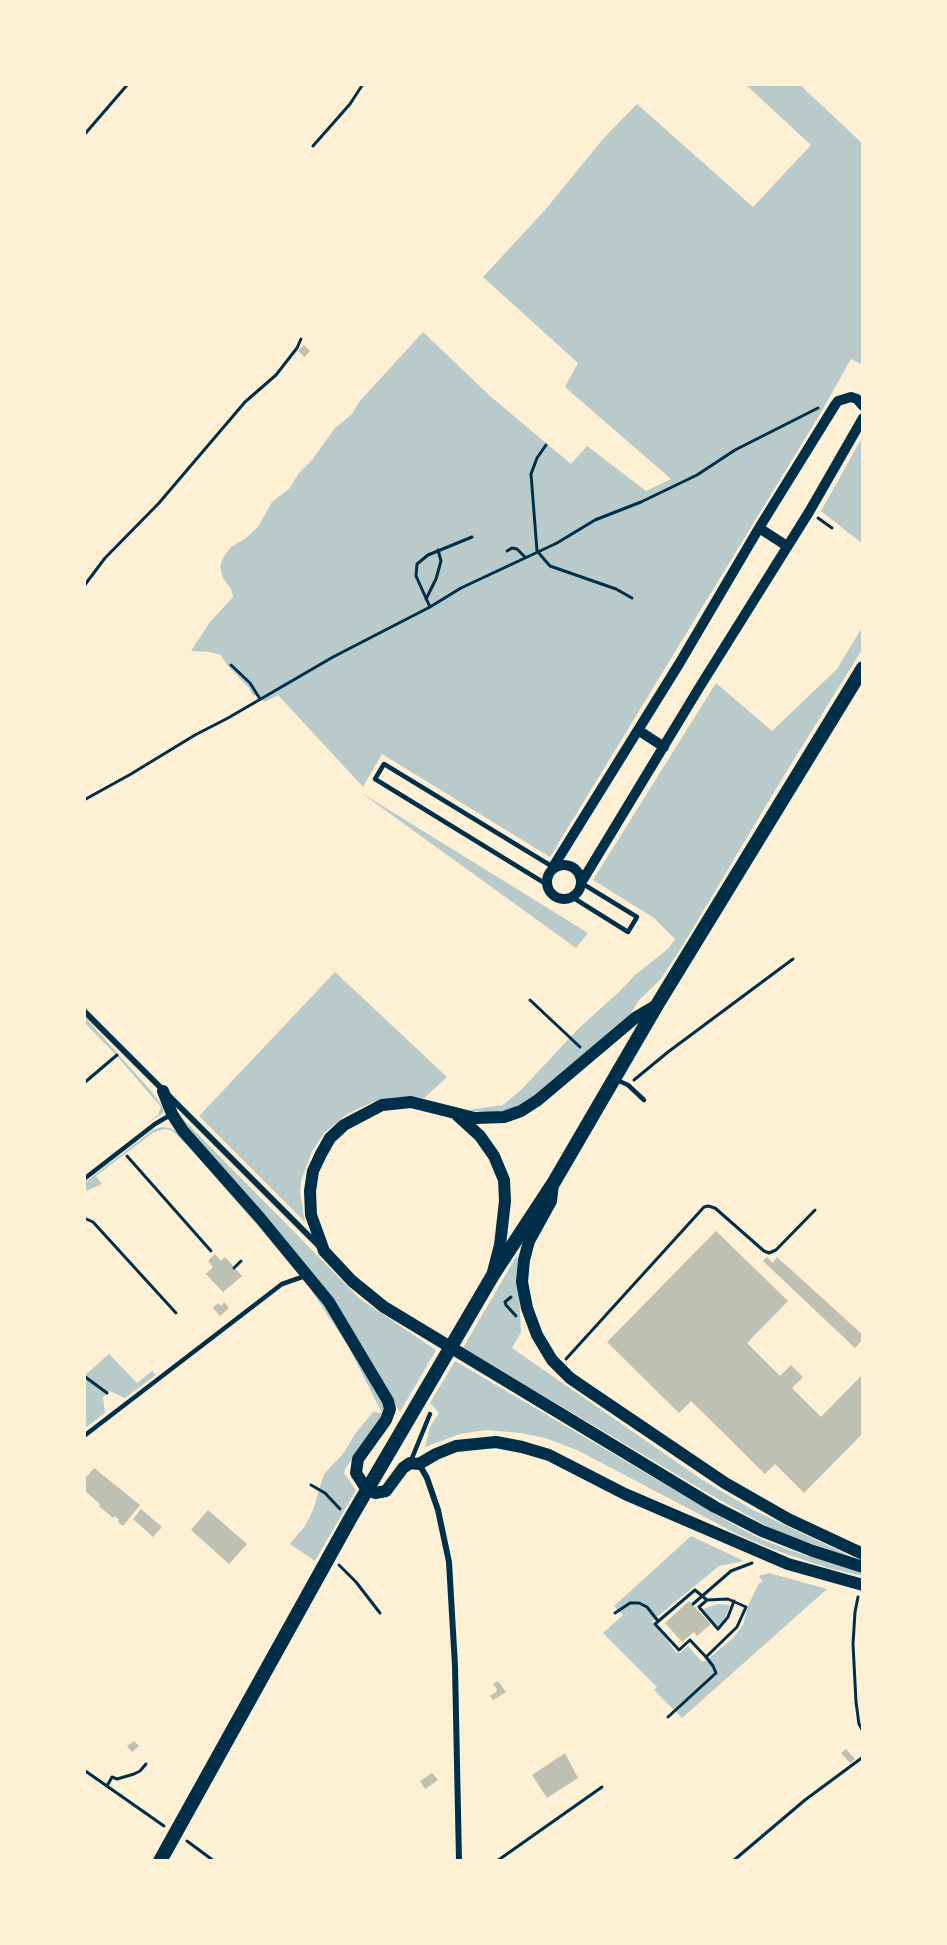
<!DOCTYPE html>
<style>
body{margin:0}
#map{position:relative;width:947px;height:1945px;overflow:hidden;background:#fdf0d5;font-family:"PT Sans Narrow",sans-serif}
canvas{display:block}
.frame{position:absolute;inset:0;border:86px solid #fdf0d5;pointer-events:none}
</style>
<div id="map">
<canvas width="947" height="1945"></canvas>
<div class="frame"></div>
</div>
<script>
const c = document.querySelector('canvas').getContext('2d');
c.lineJoin = 'round';
function fillPath(path, color) {
  c.fillStyle = color;
  c.fill(path, 'evenodd');
}
function toPath(rows) {
  const path = new Path2D();
  for (const r of rows) {
    if (r.length === 3) {
      path.moveTo(r[0] + r[2], r[1]);
      path.arc(r[0], r[1], r[2], 0, 2 * Math.PI);
      continue;
    }
    path.moveTo(r[0], r[1]);
    for (let i = 2; i < r.length; i += 2) path.lineTo(r[i], r[i + 1]);
  }
  return path;
}
function strokePath(path, color, width, dash) {
  c.strokeStyle = color;
  c.lineWidth = width;
  c.lineCap = dash ? 'butt' : 'round';
  c.setLineDash(dash || []);
  c.stroke(path);
}
fillPath(toPath([
 [745,84,799,84,863,144,863,365,851,359,820,414,550,857,382,754,363,787,278,695,264,702,258,694,253,696,249,688,227,665,221,655,209,652,191,651,210,622,233,597,231,589,223,578,220,566,224,556,231,547,246,538,258,527,272,502,289,489,299,473,312,460,335,428,352,414,359,402,423,332,490,396,571,464,587,446,646,491,671,479,565,387,578,363,483,277,545,210,603,139,637,104,753,207,811,145],
 [863,436,863,544,821,511],
 [863,626,863,648,777,787,683,945,660,980,639,1000,626,1021,527,1102,511,1109,493,1113,468,1110,503,1105,521,1090,579,1028,620,991,635,975,668,949,675,939,654,918,593,880,716,683,772,731,837,669],
 [360,792,588,933,576,948],
 [335,972,447,1077,424,1098,399,1097,373,1102,347,1114,325,1132,312,1151,301,1181,300,1192,305,1222,199,1116],
 [84,1016,151,1091,163,1107,163,1113,141,1127,158,1115,161,1107,116,1055,84,1022],
 [180,1116,360,1299,436,1350,400,1412,334,1300,181,1121],
 [161,1127,170,1128,179,1133,288,1261,196,1155,176,1134,170,1130,165,1129,154,1132,96,1176,102,1184,84,1192,84,1183,153,1130],
 [517,1255,521,1332,512,1348,701,1479,753,1510,856,1559,776,1531,706,1492,463,1348],
 [309,1287,312,1288,322,1298,379,1394,384,1407,383,1415,345,1469,344,1473,356,1490,315,1561,290,1544,305,1526,313,1510,324,1474,343,1454,355,1434,373,1412,382,1413,348,1346],
 [109,1354,137,1383,152,1371,156,1375,125,1398,110,1391,103,1397,105,1413,84,1429,84,1424,87,1422,84,1418,84,1376],
 [455,1361,734,1525,763,1540,792,1551,863,1573,863,1576,828,1568,772,1549,739,1535,577,1450,545,1438,521,1433,486,1430,460,1434,425,1447,430,1427,439,1413,430,1403],
 [691,1536,744,1561,719,1566,652,1621,676,1652,680,1653,688,1646,701,1661,706,1661,734,1637,743,1625,748,1606,759,1583,763,1582,759,1576,769,1573,827,1589,682,1718,654,1690,657,1687,603,1633,623,1615,614,1606],
 [718,1604,730,1605,726,1616,718,1626,703,1609]
]), '#b9caca');
fillPath(toPath([
 [304,345,310,351,305,357,298,351],
 [716,1231,788,1301,747,1343,780,1376,791,1365,803,1377,792,1388,821,1417,863,1374,863,1433,804,1493,775,1464,765,1474,691,1401,679,1413,607,1342],
 [215,1254,221,1261,225,1257,242,1276,223,1292,206,1274,213,1267,208,1261],
 [767,1257,773,1263,777,1257,863,1335,863,1339,855,1348,763,1261],
 [224,1302,229,1308,220,1316,213,1308,218,1303,221,1306],
 [94,1468,140,1505,123,1526,118,1522,119,1520,115,1516,113,1518,99,1506,100,1504,84,1490,84,1480],
 [141,1509,162,1527,153,1537,133,1519],
 [208,1510,247,1544,229,1564,191,1530],
 [689,1601,711,1624,697,1636,694,1632,682,1642,665,1623],
 [498,1681,506,1692,493,1700,490,1696,496,1692,497,1689,493,1684],
 [134,1741,139,1746,132,1752,127,1746],
 [846,1749,855,1759,850,1763,841,1753],
 [565,1753,578,1778,547,1798,532,1775],
 [432,1773,438,1780,425,1789,420,1781]
]), '#bec0b2');
strokePath(toPath([
 [84,135,128,84],
 [313,146,350,104,363,84],
 [546,445,537,458,531,474,537,551,550,566,616,589,632,598],
 [818,518,832,528],
 [507,551,512,548,517,549,525,557],
 [84,586,105,558,159,503,245,402,276,375,297,348,301,339],
 [426,599,436,579,441,561,438,550],
 [430,607,416,576,417,564,428,555,472,537],
 [231,665,250,683,260,699],
 [84,800,131,774,195,735,228,718,333,657,430,607,461,588,557,543,595,520,641,502,697,475,735,450,818,408],
 [530,1000,580,1047],
 [634,1080,668,1052,793,959],
 [84,1083,117,1055],
 [127,1156,211,1251],
 [84,1218,93,1222,176,1313],
 [234,1268,241,1261],
 [511,1297,505,1302,506,1305,516,1316],
 [566,1359,704,1207,708,1206,715,1208,764,1251,769,1253,776,1250,815,1210],
 [84,1376,107,1393],
 [311,1485,325,1493,340,1509],
 [339,1565,356,1582,380,1613],
 [695,1590,707,1600,728,1599,746,1607,737,1627,706,1657,690,1640,679,1650,655,1624,695,1590],
 [858,1597,855,1612,853,1644,856,1702,859,1724,863,1731],
 [707,1600,699,1607,718,1629,728,1617,734,1601],
 [693,1604,731,1571,752,1563],
 [615,1613,630,1603,639,1603,647,1607,658,1621],
 [668,1717,716,1673,713,1666,706,1657],
 [84,1770,164,1826],
 [107,1786,112,1777,117,1779,134,1774,140,1771,146,1764],
 [187,1841,214,1861],
 [497,1861,602,1787],
 [733,1861,805,1800,863,1757]
]), '#003049', 3);
strokePath(toPath([
 [546,884,375,779,384,764,553,867],
 [572,897,628,932,637,917,583,884],
 [617,1080,628,1085,644,1100],
 [84,1179,155,1124,172,1114],
 [84,1436,282,1284,305,1276],
 [410,1463,430,1414]
]), '#003049', 4.5);
strokePath(toPath([
 [84,1011,319,1246],
 [419,1464,427,1478,438,1510,449,1562,455,1666,459,1861]
]), '#003049', 6);
strokePath(toPath([
 [759,528,787,546],
 [638,730,664,747],
 [564,882,17],
 [553,867,679,664,759,528,835,405,838,401,851,397,857,399,863,406],
 [581,883,699,688,809,512,863,418]
]), '#003049', 10);
strokePath(toPath([
 [657,1005,635,1018,538,1100,521,1111,504,1117,475,1118,411,1102,382,1105,344,1125,330,1138,321,1154,313,1171,310,1191,311,1215,324,1251,352,1281,384,1307,715,1507,762,1531,813,1551,863,1567],
 [163,1091,172,1114,183,1131,260,1218,329,1302,388,1401,390,1409,386,1420,358,1459,356,1473,367,1490,375,1493,386,1491,403,1468,410,1463,419,1464,436,1454,456,1446,496,1442,522,1447,549,1455,625,1494,788,1564,863,1585],
 [457,1115,480,1136,494,1156,504,1180,505,1201,500,1245,493,1272],
 [553,1184,551,1201,529,1241,524,1260,522,1282,527,1308,537,1335,552,1360,570,1378,589,1391,725,1483,788,1519,863,1554]
]), '#003049', 12);
strokePath(toPath([
 [160,1861,350,1519,493,1275,554,1182,657,1005,863,668]
]), '#003049', 14);
</script>
